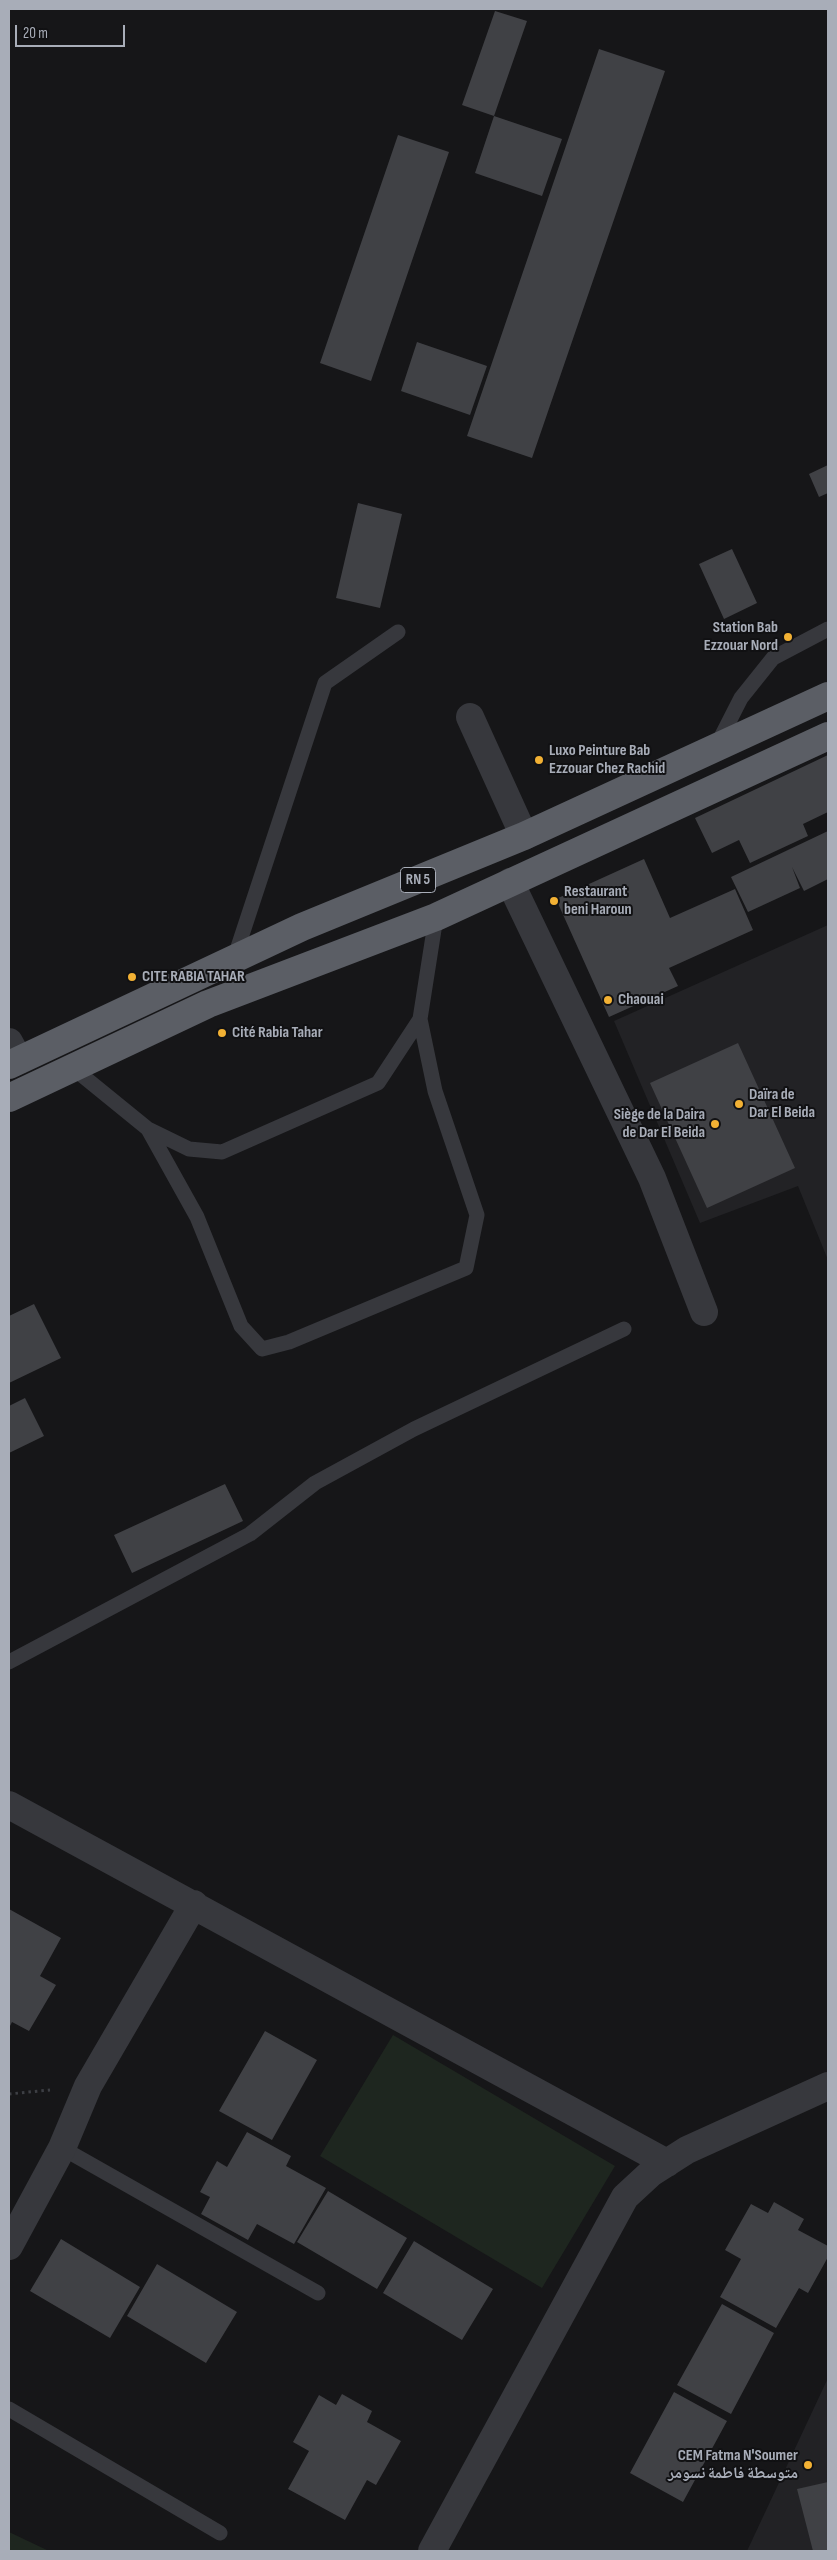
<!DOCTYPE html>
<meta charset="utf-8">
<style>
body{margin:0}
#map{position:relative;width:837px;height:2560px;overflow:hidden;background:#161618;font-family:"Sofia Sans Condensed",sans-serif}
canvas{display:block}
.frame{position:absolute;inset:0;border:10px solid #a8adb8;pointer-events:none}
.scale{position:absolute;left:15px;top:25px;width:110px;height:22px;box-sizing:border-box;border:2px solid #a8adb8;border-top:0;padding-left:6px;font-size:15px;line-height:18px;white-space:nowrap;color:#a8adb8;-webkit-text-stroke:4px #111113;paint-order:stroke}
</style>
<div id="map">
<canvas width="837" height="2560"></canvas>
<div class="frame"></div>
<div class="scale">20 m</div>
</div>
<script>
const c = document.querySelector('canvas').getContext('2d');
c.lineJoin = 'round';
function fillPath(path, color) {
  c.fillStyle = color;
  c.fill(path, 'evenodd');
}
function toPath(rows) {
  const path = new Path2D();
  for (const r of rows) {
    path.moveTo(r[0], r[1]);
    for (let i = 2; i < r.length; i += 2) path.lineTo(r[i], r[i + 1]);
  }
  return path;
}
function strokePath(path, color, width, dash) {
  c.strokeStyle = color;
  c.lineWidth = width;
  c.lineCap = dash ? 'butt' : 'round';
  c.setLineDash(dash || []);
  c.stroke(path);
}
function drawText(font, color, halo, rows, align = 'center') {
  c.font = font + ' "Sofia Sans Condensed","Noto Naskh Arabic",sans-serif';
  c.lineWidth = 4;
  c.setLineDash([]);
  c.textBaseline = 'middle';
  c.strokeStyle = halo;
  c.fillStyle = color;
  for (const [text, x, y, turn = 0] of rows) {
    c.save();
    c.translate(x, y);
    c.rotate((+turn || 0) * Math.PI / 180);
    c.textAlign = isNaN(turn) ? turn : align;
    if (halo) c.strokeText(text, 0, 0);
    c.fillText(text, 0, 0);
    c.restore();
  }
}
fillPath(toPath([
 [828,925,828,1260,798,1186,700,1223,614,1021],
 [828,2378,828,2551,747,2551]
]), '#222225');
fillPath(toPath([
 [393,2035,615,2166,542,2288,320,2156],
 [9,2532,49,2551,9,2551]
]), '#1e261f');
fillPath(toPath([
 [495,11,527,21,494,116,562,139,542,196,475,173,494,116,462,105],
 [599,49,665,71,532,458,467,436],
 [398,135,449,152,371,381,320,363],
 [417,342,487,366,470,415,401,391],
 [828,465,828,493,819,497,809,474],
 [358,503,402,514,380,608,336,598],
 [732,549,757,603,724,619,699,564],
 [828,755,828,812,803,824,808,836,750,863,739,840,712,853,695,818],
 [828,831,828,879,804,891,792,867,800,888,748,912,731,877],
 [644,859,670,918,735,889,753,930,669,968,678,986,609,1017,556,899],
 [738,1043,795,1168,707,1208,650,1083],
 [34,1304,61,1358,9,1383,9,1316],
 [25,1398,44,1436,9,1453,9,1406],
 [225,1484,243,1521,132,1573,114,1535],
 [9,1909,61,1938,40,1976,56,1985,29,2031,12,2022,9,2028],
 [265,2031,317,2060,272,2140,219,2111],
 [247,2132,291,2156,286,2166,326,2188,294,2244,257,2224,248,2240,201,2214,210,2197,200,2192,217,2161,227,2167],
 [328,2191,407,2238,377,2289,297,2242],
 [774,2202,804,2219,798,2230,828,2246,828,2257,808,2293,799,2288,776,2328,720,2297,741,2259,725,2250,751,2204,768,2213],
 [61,2239,140,2287,110,2338,30,2291],
 [414,2241,493,2289,462,2340,383,2293],
 [157,2264,237,2312,206,2363,127,2316],
 [722,2304,774,2333,731,2414,677,2385],
 [674,2392,727,2421,683,2502,630,2473],
 [342,2394,372,2411,367,2422,401,2441,376,2485,367,2480,345,2520,288,2489,309,2451,293,2442,319,2395,336,2405],
 [828,2482,828,2551,813,2551,797,2489]
]), '#404145');
strokePath(toPath([
 [9,2094,50,2090]
]), '#3d3f44', 3, [2.5, 4]);
strokePath(toPath([
 [716,747,741,698,773,658,828,629],
 [234,959,325,683,398,632],
 [73,1068,148,1129,189,1149,222,1152,378,1083,420,1019,436,917],
 [148,1129,197,1217,241,1326,262,1349,289,1342,466,1268,477,1215,435,1091,420,1019],
 [9,1662,250,1534,315,1483,414,1429,624,1329],
 [62,2148,318,2293],
 [9,2409,220,2533]
]), '#37383d', 15);
strokePath(toPath([
 [470,717,524,836],
 [510,882,652,1178,704,1312],
 [9,1042,19,1060],
 [9,1805,667,2163],
 [9,2246,62,2148,88,2086,194,1904],
 [432,2551,625,2197,651,2173,687,2150,828,2086]
]), '#37383d', 28);
strokePath(toPath([
 [9,1065,302,927,524,836,828,696],
 [9,1098,208,1004,436,917,828,736]
]), '#5b5e65', 28);
for (const [x, y, r, color] of [
 [788,637,5,"#f2b134"],
 [539,760,5,"#f2b134"],
 [554,901,5,"#f2b134"],
 [132,977,5,"#f2b134"],
 [608,1000,5,"#f2b134"],
 [222,1033,5,"#f2b134"],
 [739,1104,5,"#f2b134"],
 [715,1124,5,"#f2b134"],
 [808,2465,5,"#f2b134"]
]) {
  const dot = new Path2D();
  dot.arc(x, y, r, 0, 2 * Math.PI);
  c.fillStyle = color;
  c.fill(dot);
  strokePath(dot, '#111113', 2);
}
for (const [x, y, w] of [
 [418,880,35]
]) {
  const box = new Path2D();
  box.roundRect(x - w / 2, y - 12.5, w, 25, 4);
  c.fillStyle = '#111113';
  c.fill(box);
  strokePath(box, '#a8adb8', 1);
}
drawText('bold 15px', '#a8adb8', null, [
 ["RN 5",418,880]
]);
drawText('bold 16px', '#a8adb8', '#111113', [
 ["Station Bab",778,628,"right"],
 ["Ezzouar Nord",778,646,"right"],
 ["Luxo Peinture Bab",549,751],
 ["Ezzouar Chez Rachid",549,769],
 ["Restaurant",564,892],
 ["beni Haroun",564,910],
 ["CITE RABIA TAHAR",142,977],
 ["Chaouai",618,1000],
 ["Cité Rabia Tahar",232,1033],
 ["Daïra de",749,1095],
 ["Dar El Beida",749,1113],
 ["Siège de la Daira",705,1115,"right"],
 ["de Dar El Beida",705,1133,"right"],
 ["CEM Fatma N'Soumer",798,2456,"right"],
 ["متوسطة فاطمة نسومر",798,2474,"right"]
], 'left');
</script>
